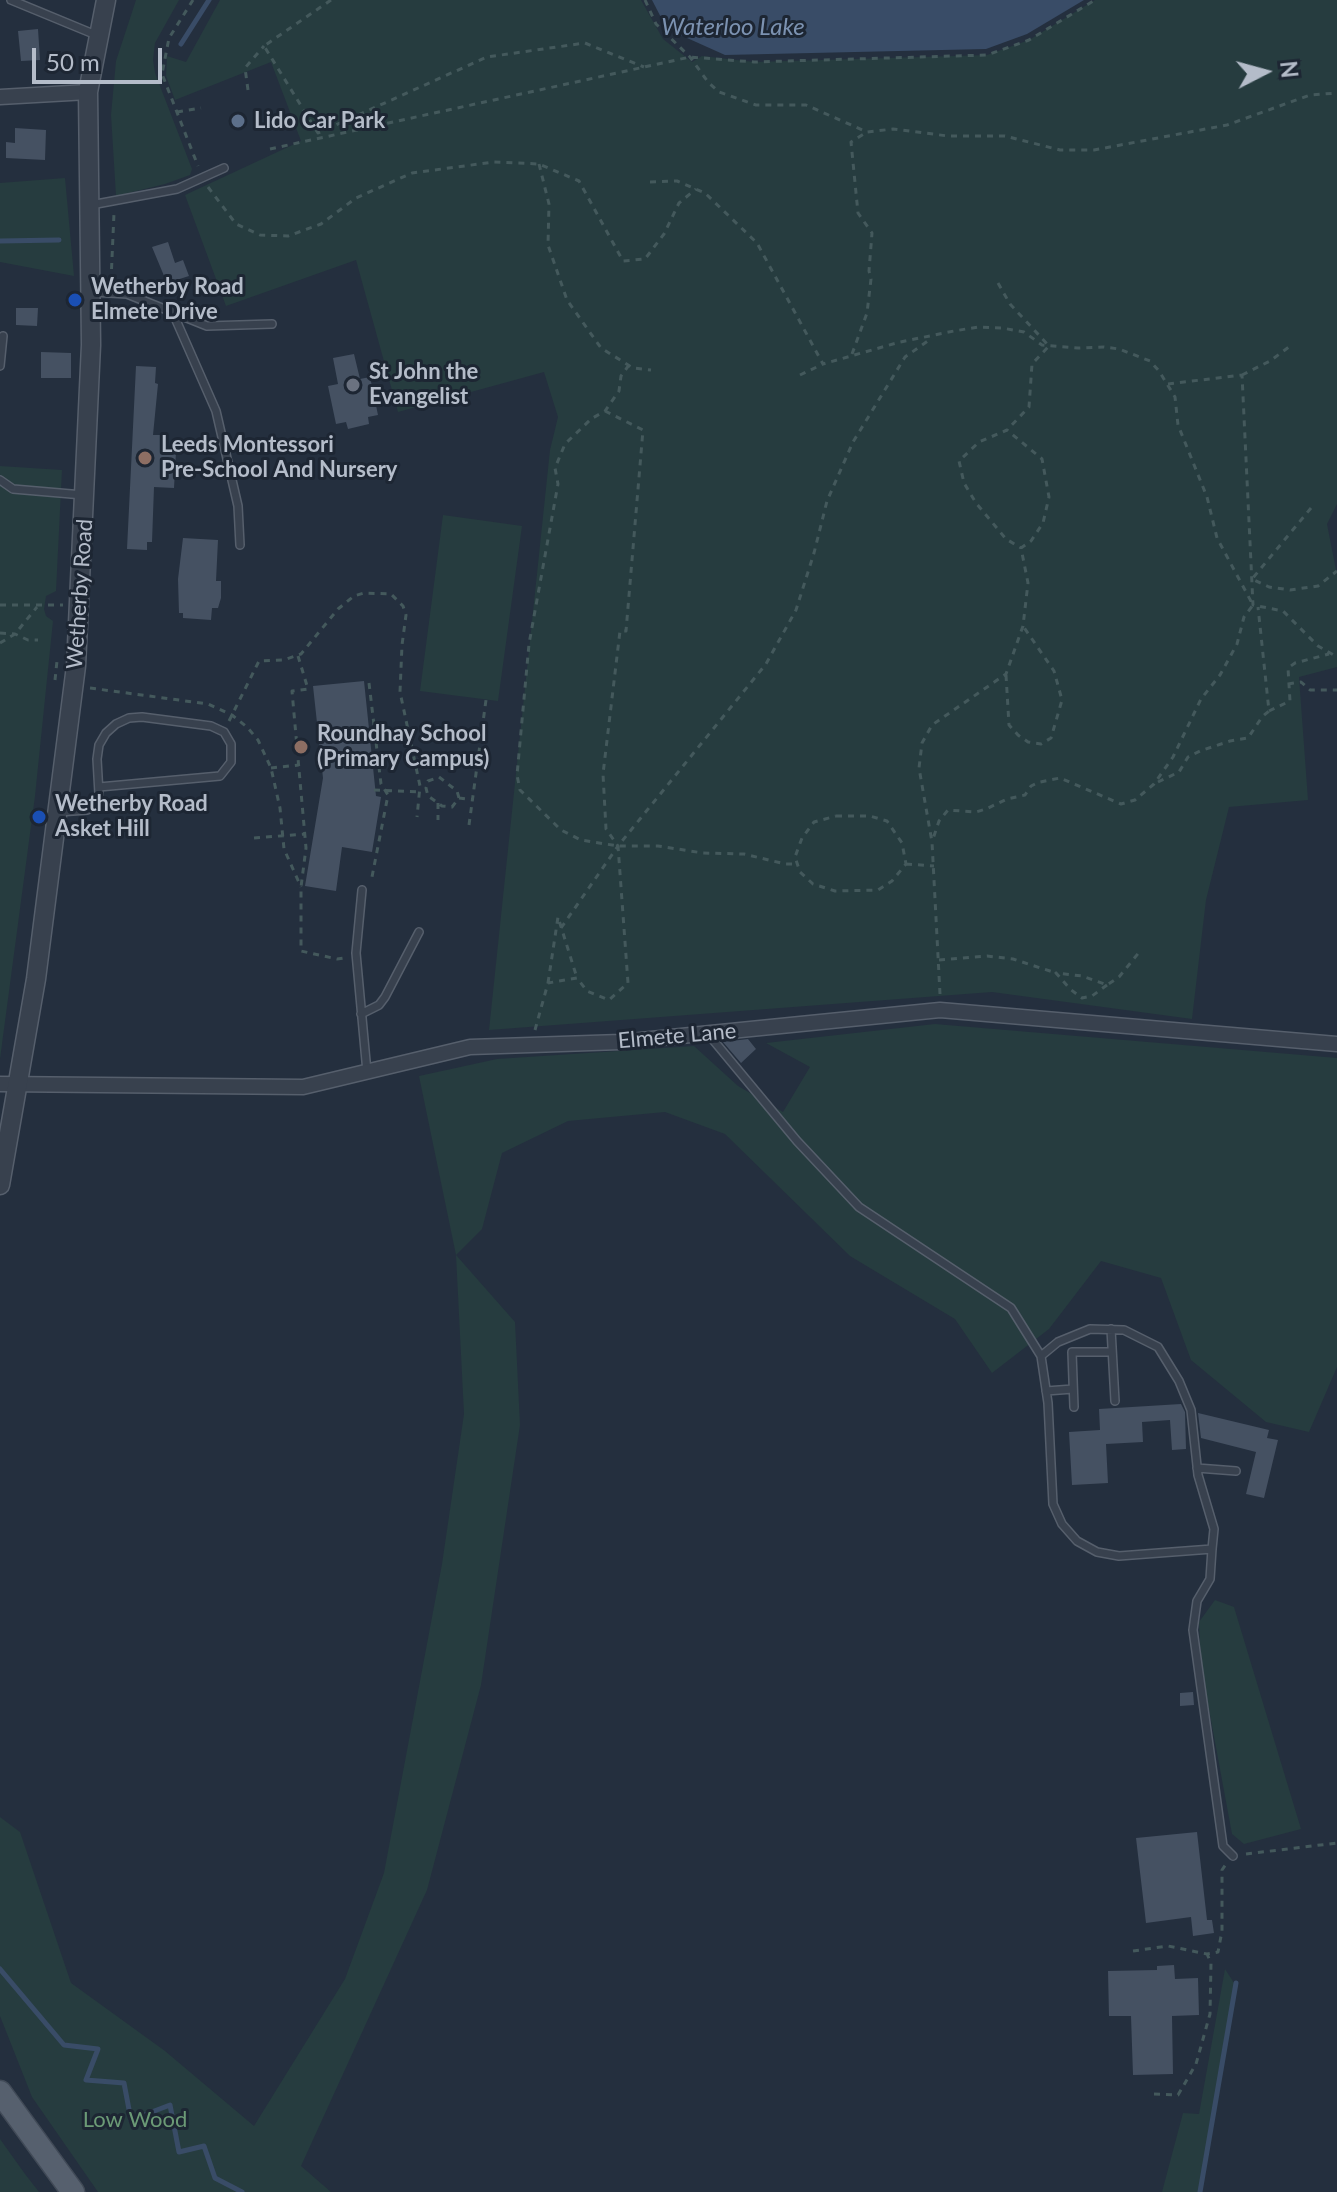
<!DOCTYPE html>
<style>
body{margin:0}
#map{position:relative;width:1337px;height:2192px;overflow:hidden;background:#242f3e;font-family:Lato,sans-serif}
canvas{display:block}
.north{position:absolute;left:1225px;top:32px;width:80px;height:80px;-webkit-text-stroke:6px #1d2633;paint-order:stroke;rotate:84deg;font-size:22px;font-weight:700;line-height:32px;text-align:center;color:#b4bcc9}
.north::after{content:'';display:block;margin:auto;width:28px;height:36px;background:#b4bcc9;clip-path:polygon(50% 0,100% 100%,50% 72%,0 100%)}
.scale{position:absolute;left:32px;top:48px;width:130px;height:36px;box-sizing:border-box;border:4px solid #b4bcc9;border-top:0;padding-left:10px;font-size:24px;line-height:28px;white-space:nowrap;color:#b4bcc9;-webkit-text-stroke:6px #1d2633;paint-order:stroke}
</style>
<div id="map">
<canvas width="1337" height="2192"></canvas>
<div class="north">N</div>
<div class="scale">50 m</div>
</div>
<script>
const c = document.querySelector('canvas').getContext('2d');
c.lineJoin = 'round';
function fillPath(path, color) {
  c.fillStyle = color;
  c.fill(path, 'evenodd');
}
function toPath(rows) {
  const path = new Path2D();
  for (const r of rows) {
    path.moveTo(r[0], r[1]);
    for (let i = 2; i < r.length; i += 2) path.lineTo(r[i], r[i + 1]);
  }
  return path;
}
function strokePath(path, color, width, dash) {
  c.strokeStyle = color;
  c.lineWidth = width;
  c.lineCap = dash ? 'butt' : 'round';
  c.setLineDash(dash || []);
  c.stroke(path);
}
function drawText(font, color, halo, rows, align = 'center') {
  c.font = font + ' Lato,sans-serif';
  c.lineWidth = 6;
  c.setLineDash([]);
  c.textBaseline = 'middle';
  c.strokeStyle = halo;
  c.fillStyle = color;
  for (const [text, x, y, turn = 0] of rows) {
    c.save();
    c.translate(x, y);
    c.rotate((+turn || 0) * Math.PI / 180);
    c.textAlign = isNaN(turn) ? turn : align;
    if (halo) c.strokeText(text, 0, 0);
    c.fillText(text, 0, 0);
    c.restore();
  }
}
fillPath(toPath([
 [136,0,179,0,155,43,153,60,155,73,192,169,190,175,165,184,116,196,111,115,116,61],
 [220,0,641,0,663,39,692,62,702,56,754,62,987,55,1029,40,1095,0,1337,0,1337,504,1327,524,1337,575,1337,667,1299,677,1308,800,1229,807,1206,900,1192,1019,992,992,489,1030,550,450,558,417,544,372,398,412,356,260,226,306,185,195,301,141,271,62,175,100,166,76,167,56,186,62],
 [65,178,74,276,0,262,0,183],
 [0,466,62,470,56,591,46,596,44,609,46,616,53,621,35,796,0,1059],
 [443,515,522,526,498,701,420,691],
 [935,1024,1337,1058,1337,1367,1309,1432,1266,1422,1191,1360,1161,1278,1101,1261,1049,1329,992,1373,955,1319,850,1256,725,1134,665,1112,568,1121,502,1153,482,1229,456,1255,515,1322,520,1425,481,1685,427,1890,301,2166,331,2192,98,2192,32,2097,0,2016,0,1817,20,1832,71,1983,165,2051,254,2126,345,1979,384,1873,442,1564,464,1414,456,1255,419,1076,497,1059,694,1046,738,1086,783,1112,810,1067,766,1043],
 [1215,1600,1234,1607,1301,1829,1244,1844,1232,1834,1201,1666,1199,1622],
 [1225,1969,1236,1986,1199,2192,1162,2192,1183,2113,1199,2114],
 [0,2139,25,2174,39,2192,0,2192]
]), '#263c3f');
fillPath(toPath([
 [652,0,1084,0,1027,34,986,49,725,55,667,29]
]), '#394c67');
strokePath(toPath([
 [181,44,209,0],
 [0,241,59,240],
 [0,1969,64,2045,98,2049,86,2080,124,2083,131,2120,170,2105,179,2152,204,2146,215,2178,242,2192],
 [1200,2192,1236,1983]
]), '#394c67', 5);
fillPath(toPath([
 [38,29,40,60,21,61,18,31],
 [15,128,46,130,45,160,6,158,6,142,15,143],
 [168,242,175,263,183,260,189,276,167,283,152,247],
 [16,308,38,308,37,326,16,325],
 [41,352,71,353,71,378,41,378],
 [354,354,360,379,370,377,378,415,368,417,369,424,348,429,346,422,336,424,328,386,338,384,333,358],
 [136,366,156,367,155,383,158,384,153,435,160,435,160,440,167,440,166,452,176,452,174,488,154,487,152,542,147,542,147,550,127,549],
 [183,538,218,540,216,581,221,581,221,598,218,608,212,608,211,620,183,618,183,613,179,613,178,579],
 [364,681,376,796,381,797,372,852,342,847,336,891,305,886,323,778,313,686],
 [748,1039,756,1049,741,1063,723,1042],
 [1181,1404,1185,1412,1186,1449,1172,1450,1170,1420,1142,1422,1143,1442,1106,1444,1108,1483,1072,1485,1069,1432,1100,1430,1099,1409],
 [1198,1413,1269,1430,1267,1438,1278,1440,1264,1498,1246,1494,1256,1452,1201,1438],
 [1193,1692,1194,1705,1180,1706,1180,1693],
 [1197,1832,1207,1920,1212,1920,1214,1933,1193,1936,1191,1917,1146,1923,1136,1838],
 [1174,1965,1175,1979,1198,1978,1199,2015,1172,2016,1173,2074,1133,2075,1131,2016,1109,2016,1108,1971,1157,1970,1157,1966]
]), '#455162');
const service = toPath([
 [11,0,96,35],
 [91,205,177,189,224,168],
 [92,292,127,294,207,326,272,324],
 [172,311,216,411,238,506,240,545],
 [0,366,3,336],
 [0,480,13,489,83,495],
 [59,812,87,810,96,804,99,794,97,759,99,745,106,733,116,724,129,718,142,717,211,726,224,732,231,744,231,762,220,776,99,787],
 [362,890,356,953,367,1072],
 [361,1014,379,1005,385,997,419,932],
 [709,1035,797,1141,859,1207,1011,1308,1041,1356],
 [1111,1329,1115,1401],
 [1046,1391,1073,1389],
 [1074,1407,1072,1352,1112,1352],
 [1197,1468,1236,1471],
 [1212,1549,1119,1556,1097,1552,1077,1541,1062,1524,1053,1504,1048,1403,1041,1356,1058,1342,1090,1329,1124,1330,1158,1347,1179,1381,1191,1410,1198,1475,1214,1529,1212,1549,1210,1579,1197,1601,1193,1630,1223,1846,1233,1856]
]);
const minor = toPath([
 [0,97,88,92],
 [0,1084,303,1087,470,1047,621,1042,940,1010,1337,1044]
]);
const tertiary = toPath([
 [0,1185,36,979,76,666,91,345,88,92,106,0]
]);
const primary = toPath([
 [0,2092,73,2192]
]);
strokePath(service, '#565f6c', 10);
strokePath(minor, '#565f6c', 17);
strokePath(tertiary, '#565f6c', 21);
strokePath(primary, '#414a57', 25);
strokePath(toPath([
 [193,0,169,38,162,74,198,166],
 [331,0,264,46,318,133,487,57,585,43,644,67],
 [645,0,656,24,690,57,708,82,719,92,756,105,806,105,867,132,893,129,948,136,1005,136,1060,150,1094,150,1227,125,1310,95,1337,93],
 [248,90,245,68,264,46],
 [177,112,201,108],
 [270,149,690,57,754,62,987,55,1029,40,1095,0],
 [539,164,549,204,548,245,567,300,601,348,633,368,651,370],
 [650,182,677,181,705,193,757,243,823,364,900,342,954,331,978,327,1002,328,1024,332,1042,345,1078,348,1104,347,1119,349,1150,361,1159,371,1175,397,1178,425,1207,497,1217,538,1253,605,1244,617,1237,644,1220,675,1201,699,1173,757,1154,784,1135,800,1121,804,1060,778,1040,782,1031,786,1025,795,1007,799,986,809,976,812,948,810,939,821,932,842],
 [208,187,236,224,260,235,288,236,321,224,356,198,412,173,494,162,539,164,579,181,623,261,645,259,664,234,679,203,696,189],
 [111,281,114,213],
 [998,283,1010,304,1049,346,1032,364,1029,407,1008,429],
 [852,354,867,313,871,279,869,271,872,233,858,213,851,142,867,132],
 [629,365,621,376,619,391,605,411,591,419,565,444,555,468,558,484,529,644,517,775,520,790,561,830,581,840,618,846,658,846,703,853,744,854,785,864,797,864],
 [800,375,823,364],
 [1242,375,1270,361,1293,344],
 [1168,384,1242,375,1253,605,1283,611,1318,646,1337,657],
 [1311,508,1252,579,1269,587,1290,590,1318,586,1337,571],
 [0,605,63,605],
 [0,633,15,634,28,640,38,640],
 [0,643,15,634,37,607],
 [298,656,308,689,292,691,306,848,301,887,301,951,337,959,344,958],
 [1006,675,1009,725,1018,735,1028,742,1041,744,1051,738,1062,700,1054,671,1023,626],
 [55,680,57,661],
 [369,683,381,784,388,795,371,882],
 [1288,684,1301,682,1310,690,1337,690],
 [90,688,208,704,232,715,247,727,258,740,271,768,280,808,284,849,301,887],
 [1269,711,1290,701,1288,668,1295,663,1329,654],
 [229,721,259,661,284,660,301,654,338,609,354,596,364,593,391,594,403,606,406,615,402,645,400,692,420,786,417,817],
 [271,768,299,765],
 [439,777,457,791,459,798,452,807,442,806,428,796,426,788,428,781,439,777],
 [1158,782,1179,772,1188,757,1200,751,1230,741,1248,738,1262,717,1269,711,1258,607],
 [374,790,419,792],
 [459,798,473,800],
 [438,803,438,820],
 [836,816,870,816,887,821,902,843,906,864,892,881,878,890,835,891,813,884,800,872,795,857,802,838,814,822,836,816],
 [469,825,486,700],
 [254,838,305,834],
 [906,864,934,866],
 [561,928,618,846,606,829,603,774,620,631,626,631,643,430,605,411],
 [939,960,987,956,1013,959,1056,973],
 [548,983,558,917,577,978],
 [1107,985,1092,996,1082,998,1070,989,1056,973,1082,976,1107,985,1119,977,1141,950],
 [940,994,932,842,919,768,922,743,932,725,1006,674,1023,626,1028,583,1021,548,1031,541,1043,523,1049,497,1042,459,1007,430,979,442,959,461,964,483,976,503,1006,539,1021,548],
 [535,1030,548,983,577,978,587,991,609,1000,628,983,618,846,766,664,796,610,814,553,827,501,853,442,905,357,932,338],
 [1246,1854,1337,1843],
 [1133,1951,1168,1946,1207,1954,1218,1952,1222,1931,1222,1870,1226,1864],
 [1154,2094,1178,2095,1196,2064,1210,2014,1211,1963,1207,1954]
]), '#44595c', 3, [6, 6]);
strokePath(service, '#38414e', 7);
strokePath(minor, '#38414e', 14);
strokePath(tertiary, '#38414e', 18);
strokePath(primary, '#56606e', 22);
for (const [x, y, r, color] of [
 [238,121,8,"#5c6f8a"],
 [75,300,8,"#1a4fb4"],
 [353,385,8,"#6b7280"],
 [145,458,8,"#8d6e63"],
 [301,747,8,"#8d6e63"],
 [39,817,8,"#1a4fb4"]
]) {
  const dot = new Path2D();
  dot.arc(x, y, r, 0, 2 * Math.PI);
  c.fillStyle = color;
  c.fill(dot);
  strokePath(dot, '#1d2633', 3);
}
drawText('bold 22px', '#b4bcc9', '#1d2633', [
 ["Lido Car Park",254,121],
 ["Wetherby Road",91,287],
 ["Elmete Drive",91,312],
 ["St John the",369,372],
 ["Evangelist",369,397],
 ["Leeds Montessori",161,445],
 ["Pre-School And Nursery",161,470],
 ["Roundhay School",317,734],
 ["(Primary Campus)",317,759],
 ["Wetherby Road",55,804],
 ["Asket Hill",55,829]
], 'left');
drawText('22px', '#b4bcc9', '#1d2633', [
 ["Wetherby Road",80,594,-86],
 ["Elmete Lane",677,1036,-5]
]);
drawText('22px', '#6b9a76', '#1d2633', [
 ["Low Wood",135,2120]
]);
drawText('italic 24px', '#7c92b1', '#1d2633', [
 ["Waterloo Lake",733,27]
]);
</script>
